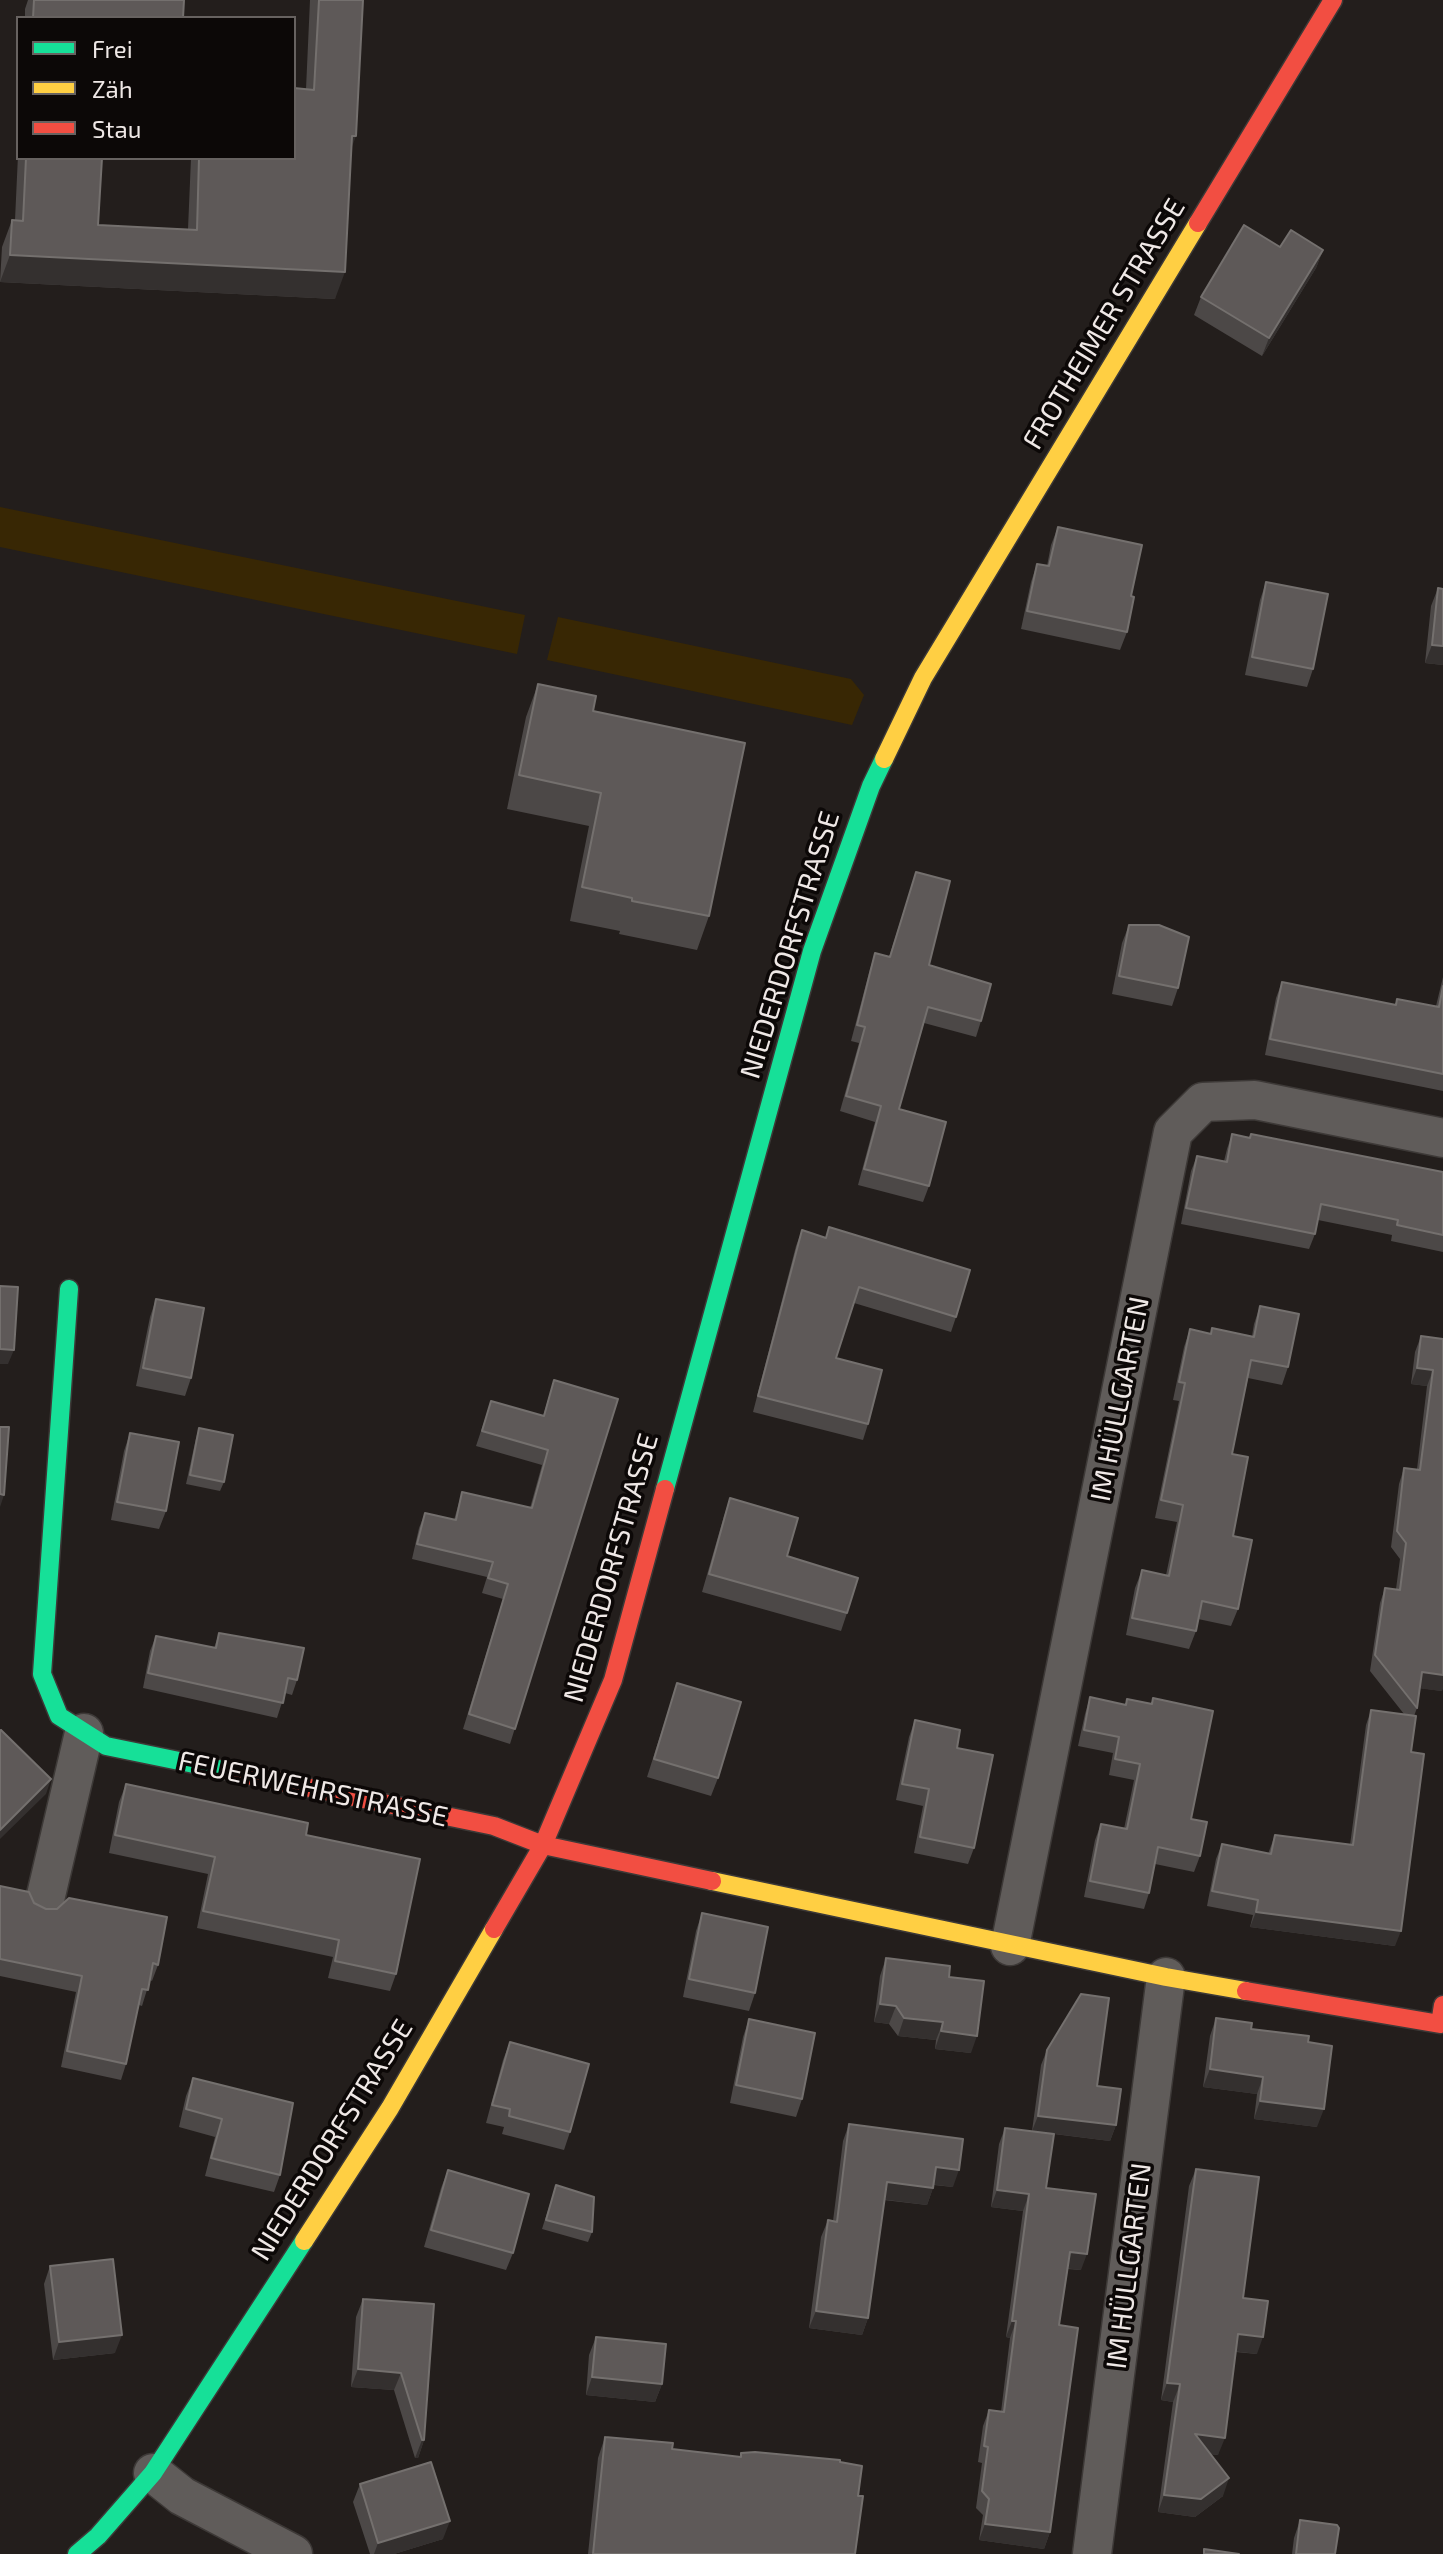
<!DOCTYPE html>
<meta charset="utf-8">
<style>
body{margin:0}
#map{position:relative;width:1443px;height:2554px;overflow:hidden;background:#231e1c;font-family:"Exo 2",sans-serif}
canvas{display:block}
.legend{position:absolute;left:16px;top:16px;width:280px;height:144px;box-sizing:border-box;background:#0c0807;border:2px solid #676260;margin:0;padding:10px 14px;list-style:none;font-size:24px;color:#efe8e6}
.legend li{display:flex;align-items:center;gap:16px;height:40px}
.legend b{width:40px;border:2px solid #676260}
</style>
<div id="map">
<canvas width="1443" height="2554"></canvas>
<ul class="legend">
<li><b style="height:10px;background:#16e098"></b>Frei</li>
<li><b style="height:10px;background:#ffcf43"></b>Zäh</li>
<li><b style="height:10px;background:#f24e42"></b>Stau</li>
</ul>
</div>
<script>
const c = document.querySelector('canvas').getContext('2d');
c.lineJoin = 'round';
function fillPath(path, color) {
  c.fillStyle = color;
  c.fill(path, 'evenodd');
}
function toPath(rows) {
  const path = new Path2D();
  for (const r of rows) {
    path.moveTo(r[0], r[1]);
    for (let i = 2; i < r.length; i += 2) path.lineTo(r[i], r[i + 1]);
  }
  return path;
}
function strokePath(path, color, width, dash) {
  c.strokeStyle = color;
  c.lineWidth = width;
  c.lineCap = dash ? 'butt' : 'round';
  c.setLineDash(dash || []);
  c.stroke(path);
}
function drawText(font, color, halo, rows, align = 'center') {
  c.font = font + ' "Exo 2",sans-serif';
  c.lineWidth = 7;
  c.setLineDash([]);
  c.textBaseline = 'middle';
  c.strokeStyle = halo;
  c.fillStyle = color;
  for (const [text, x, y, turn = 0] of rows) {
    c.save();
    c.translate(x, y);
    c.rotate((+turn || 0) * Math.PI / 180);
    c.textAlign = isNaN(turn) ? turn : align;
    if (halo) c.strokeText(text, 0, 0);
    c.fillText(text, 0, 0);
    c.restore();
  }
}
fillPath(toPath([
 [0,507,525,615,517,654,0,547],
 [558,617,851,679,864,695,852,725,547,660]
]), '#382704');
const street = toPath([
 [44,1904,84,1733],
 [1010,1946,1173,1132,1203,1102,1255,1100,1443,1138],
 [153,2473,182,2496,293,2554],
 [1092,2554,1166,1977]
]);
const fast = toPath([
 [69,1289,42,1674,59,1716,106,1746,228,1771],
 [665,1489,812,951,871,786,884,759],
 [77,2554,98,2536,153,2473,304,2241]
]);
const slow = toPath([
 [884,759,923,678,1198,223],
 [712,1881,1166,1977,1246,1991],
 [304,2241,390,2108,494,1929]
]);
const jam = toPath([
 [1198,223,1333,0],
 [228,1771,494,1826,543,1845,712,1881],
 [494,1929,543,1845,613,1680,665,1489],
 [1246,1991,1440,2024,1443,2005]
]);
strokePath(street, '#3d3937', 41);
strokePath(fast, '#3d3937', 21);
strokePath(slow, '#3d3937', 21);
strokePath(jam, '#3d3937', 21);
strokePath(street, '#605c5a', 38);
strokePath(fast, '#16e098', 18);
strokePath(slow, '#ffcf43', 18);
strokePath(jam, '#f24e42', 18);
fillPath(toPath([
 [28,0,184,0,183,18,25,18,25,9],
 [310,0,363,0,351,151,335,299,0,282,2,247,12,220,15,220,18,155,18,158,102,158,98,225,188,229,191,158,294,158,306,89],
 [1280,247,1323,250,1316,268,1262,356,1194,315,1201,297],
 [1058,527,1127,632,1120,650,1021,629,1031,582,1037,564,1047,566,1051,545],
 [1266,582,1313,669,1307,687,1245,675,1260,600],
 [1438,588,1443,665,1425,663,1431,606],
 [538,684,593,711,709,916,697,950,619,934,620,931,570,921,589,826,507,809,526,717],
 [916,872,929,965,981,1021,976,1037,924,1023,899,1109,929,1186,923,1202,858,1185,875,1122,840,1111,859,1043,851,1041,870,969,875,953,889,957],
 [1129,925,1178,988,1172,1006,1112,994,1122,943],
 [1443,977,1443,1091,1265,1055,1276,998,1282,982,1395,1005,1397,999,1436,1006],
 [1232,1134,1443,1172,1443,1252,1391,1241,1392,1235,1318,1220,1315,1234,1309,1249,1181,1224,1191,1171,1197,1156,1224,1161,1227,1149],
 [802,1230,956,1317,951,1332,854,1303,836,1358,868,1424,863,1440,753,1412,796,1246],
 [156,1299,191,1378,185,1396,136,1386,150,1317],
 [1260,1306,1288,1367,1282,1385,1248,1378,1232,1454,1233,1536,1238,1609,1231,1626,1198,1619,1196,1631,1189,1649,1126,1635,1135,1588,1142,1570,1166,1575,1177,1522,1155,1518,1179,1401,1173,1400,1184,1347,1190,1329,1210,1334,1212,1328,1252,1336,1254,1324],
 [1421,1336,1443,1339,1443,1687,1442,1691,1420,1688,1417,1708,1414,1716,1395,1946,1250,1927,1253,1915,1207,1906,1216,1859,1222,1844,1268,1854,1275,1835,1350,1845,1366,1725,1371,1710,1404,1714,1370,1671,1380,1603,1385,1588,1396,1589,1400,1559,1391,1547,1399,1484,1404,1468,1417,1469,1427,1386,1411,1384,1415,1352],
 [554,1380,618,1399,510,1744,463,1729,503,1599,482,1593,487,1577,412,1559,419,1528,425,1513,454,1520,462,1492,530,1508,542,1465,476,1446,491,1401,543,1416],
 [199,1428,224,1482,220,1491,186,1484,196,1438],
 [130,1433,166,1511,159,1529,111,1520,124,1451],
 [730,1498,787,1556,847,1613,841,1631,702,1592,724,1516],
 [219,1633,297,1680,292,1695,285,1693,277,1718,143,1688,150,1651,156,1636,214,1648],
 [677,1683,718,1778,711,1796,647,1777],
 [1090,1697,1125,1705,1127,1699,1151,1704,1153,1698,1191,1819,1200,1856,1194,1872,1155,1864,1149,1893,1144,1909,1084,1897,1095,1840,1101,1824,1124,1829,1134,1780,1109,1775,1113,1753,1078,1746,1085,1714],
 [915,1720,957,1748,974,1848,968,1864,914,1853,923,1806,896,1800,909,1737],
 [126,1784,306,1835,396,1974,390,1991,328,1978,333,1957,197,1928,208,1874,109,1853,119,1802],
 [0,1886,158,1965,152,1981,150,1980,142,2006,139,2005,126,2064,121,2080,61,2067,76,1992,0,1976],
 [702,1913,755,1993,749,2011,683,1997,696,1931],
 [886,1958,949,1977,971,2053,935,2049,936,2040,898,2036,889,2024,874,2022,880,1976],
 [1216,2018,1251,2029,1308,2042,1317,2127,1254,2119,1257,2094,1203,2087,1210,2036],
 [749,2019,802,2099,796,2117,730,2103,743,2037],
 [510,2042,570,2132,564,2150,502,2134,504,2127,486,2123,503,2060],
 [1047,2050,1097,2086,1116,2125,1110,2141,1054,2134,1046,2188,1081,2270,1068,2269,1059,2325,1050,2532,1044,2549,979,2540,983,2515,976,2508,982,2463,978,2462,983,2426,989,2410,1001,2412,1010,2338,1006,2337,1023,2211,991,2207,999,2144,1005,2128,1032,2131,1041,2065],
 [193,2078,280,2175,274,2192,205,2176,215,2137,179,2127,186,2096],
 [849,2124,953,2187,934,2185,927,2205,884,2200,868,2318,862,2335,809,2328,821,2237,828,2220,833,2221,843,2141],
 [1196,2169,1243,2298,1257,2354,1236,2352,1218,2455,1210,2454,1223,2496,1195,2517,1158,2512,1173,2402,1161,2400,1189,2186],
 [448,2170,513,2253,506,2270,424,2247,441,2188],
 [556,2185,592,2232,588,2242,542,2229],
 [50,2266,115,2353,53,2360,44,2284],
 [363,2299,434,2304,424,2440,418,2458,415,2458,394,2390,351,2387,356,2317],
 [596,2337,662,2384,655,2402,586,2395,589,2355],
 [605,2437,672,2449,740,2457,741,2453,840,2462,858,2496,855,2554,588,2554,598,2458],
 [360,2484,443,2539,394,2554,370,2554,353,2502],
 [1300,2520,1335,2554,1292,2554,1294,2538]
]), '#4c4847');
fillPath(toPath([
 [352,136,356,136,346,163],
 [1323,250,1316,268,1262,356,1269,338],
 [10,255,345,272,335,299,0,282],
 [1432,645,1443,646,1443,665,1425,663],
 [0,1349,14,1350,8,1364,0,1364],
 [1417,1368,1433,1370,1427,1386,1411,1384],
 [0,1494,4,1495,0,1507],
 [1422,1672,1443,1675,1443,1687,1442,1691,1416,1688],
 [51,1779,46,1794,0,1839,0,1830],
 [1256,1912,1401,1931,1395,1946,1250,1927],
 [880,2004,896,2006,889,2024,874,2022],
 [904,2018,943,2022,936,2040,898,2036],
 [941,2031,977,2036,971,2053,935,2049],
 [1210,2069,1263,2077,1257,2094,1203,2087],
 [1260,2101,1324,2109,1317,2127,1254,2119],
 [1038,2116,1116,2125,1110,2141,1032,2131],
 [936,2167,959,2170,953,2187,929,2184],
 [887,2182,933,2188,927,2205,880,2199],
 [997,2190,1029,2194,1023,2211,991,2207],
 [1070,2252,1087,2254,1081,2270,1064,2268],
 [816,2311,868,2318,862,2335,809,2328],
 [1012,2321,1016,2321,1010,2338,1006,2337],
 [1238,2334,1263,2337,1257,2354,1232,2351],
 [122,2335,115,2353,53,2360,59,2342],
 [358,2369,401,2373,394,2390,351,2387],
 [592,2377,662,2384,655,2402,586,2395],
 [1167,2383,1180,2384,1173,2402,1161,2400],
 [1195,2434,1225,2438,1218,2455,1189,2451],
 [422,2440,424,2440,418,2458,415,2458],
 [1229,2478,1223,2496,1195,2517,1158,2512,1164,2495],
 [450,2521,443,2539,394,2554,374,2554,378,2543],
 [985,2524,1050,2532,1044,2549,979,2540]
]), '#34302f');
const building = toPath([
 [34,0,184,0,183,18,33,18,34,0],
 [319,0,363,0,356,136,352,136,345,272,10,255,12,220,23,221,26,158,102,158,98,225,197,230,199,158,294,158,294,88,314,90,319,0],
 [1244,225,1280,247,1291,230,1323,250,1269,338,1201,297,1244,225],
 [1058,527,1142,545,1131,596,1134,597,1127,632,1027,611,1037,564,1049,566,1058,527],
 [1266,582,1328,594,1313,669,1252,657,1266,582],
 [1438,588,1443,589,1443,646,1432,645,1438,588],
 [538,684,596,696,593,711,745,743,709,916,632,901,632,898,582,887,601,793,519,775,538,684],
 [916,872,950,881,929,965,991,984,981,1021,928,1007,899,1109,946,1122,929,1186,864,1169,881,1106,846,1096,865,1027,857,1025,875,953,890,957,916,872],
 [1129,925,1159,925,1189,937,1178,988,1119,976,1129,925],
 [1282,982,1396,1005,1397,999,1439,1007,1443,986,1443,1074,1270,1039,1282,982],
 [1232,1134,1250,1138,1251,1134,1443,1172,1443,1235,1397,1225,1398,1220,1321,1204,1315,1234,1186,1208,1197,1156,1227,1162,1232,1134],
 [829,1227,970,1270,956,1317,859,1287,836,1358,882,1370,868,1424,758,1396,802,1230,826,1238,829,1227],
 [0,1286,18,1287,14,1350,0,1349,0,1286],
 [156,1299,204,1308,191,1378,143,1368,156,1299],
 [1260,1306,1299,1314,1288,1367,1251,1360,1232,1454,1248,1457,1233,1536,1252,1540,1238,1609,1202,1601,1196,1631,1132,1618,1142,1570,1169,1576,1183,1505,1161,1500,1185,1383,1179,1382,1190,1329,1211,1334,1212,1328,1254,1337,1260,1306],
 [1421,1336,1443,1339,1443,1675,1422,1672,1417,1708,1375,1655,1385,1588,1400,1590,1406,1543,1397,1531,1404,1468,1420,1470,1433,1370,1417,1368,1421,1336],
 [554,1380,618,1399,515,1729,469,1714,508,1584,488,1578,493,1562,417,1544,425,1513,456,1520,462,1492,532,1508,548,1450,482,1431,491,1401,544,1416,554,1380],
 [0,1427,9,1427,4,1495,0,1494,0,1427],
 [199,1428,233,1435,224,1482,190,1475,199,1428],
 [130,1433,179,1442,166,1511,117,1502,130,1433],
 [730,1498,798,1518,787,1556,858,1578,847,1613,709,1574,730,1498],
 [219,1633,304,1648,297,1680,288,1678,283,1703,148,1673,156,1636,216,1648,219,1633],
 [677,1683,741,1702,718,1778,654,1759,677,1683],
 [1090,1697,1126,1705,1127,1699,1152,1704,1153,1698,1213,1711,1191,1819,1207,1822,1200,1856,1158,1847,1149,1893,1090,1881,1101,1824,1127,1829,1140,1764,1115,1759,1119,1737,1084,1730,1090,1697],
 [1371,1710,1416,1716,1411,1752,1424,1754,1401,1931,1256,1912,1258,1900,1212,1891,1222,1844,1271,1854,1275,1835,1353,1845,1371,1710],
 [915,1720,960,1730,957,1748,993,1755,974,1848,920,1837,929,1789,902,1784,915,1720],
 [1,1730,51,1779,0,1830,0,1731,1,1730],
 [126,1784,308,1823,306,1835,420,1859,396,1974,335,1961,339,1940,203,1911,215,1857,115,1835,126,1784],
 [0,1886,29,1892,34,1903,46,1909,57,1909,69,1898,167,1917,158,1965,153,1963,148,1990,142,1989,126,2064,67,2051,82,1976,0,1959,0,1886],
 [702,1913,768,1927,755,1993,689,1979,702,1913],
 [886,1958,950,1966,949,1977,984,1981,977,2036,941,2031,943,2022,904,2018,896,2006,880,2004,886,1958],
 [1081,1994,1109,1998,1097,2086,1121,2089,1116,2125,1038,2116,1047,2050,1081,1994],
 [1216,2018,1252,2023,1251,2029,1309,2036,1308,2042,1332,2046,1324,2109,1260,2101,1263,2077,1210,2069,1216,2018],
 [749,2019,815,2033,802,2099,736,2085,749,2019],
 [510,2042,589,2064,570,2132,509,2116,510,2109,492,2105,510,2042],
 [193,2078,293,2103,280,2175,211,2158,222,2119,186,2109,193,2078],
 [849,2124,963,2139,959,2170,936,2167,933,2188,887,2182,868,2318,816,2311,828,2220,837,2222,849,2124],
 [1005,2128,1054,2134,1046,2188,1096,2194,1087,2254,1070,2252,1059,2325,1078,2328,1050,2532,985,2524,989,2499,982,2491,988,2447,984,2446,989,2410,1004,2412,1016,2321,1012,2321,1029,2194,997,2190,1005,2128],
 [1196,2169,1259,2177,1243,2298,1268,2301,1263,2337,1238,2334,1225,2438,1195,2434,1229,2478,1201,2499,1164,2495,1180,2384,1167,2383,1196,2169],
 [448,2170,529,2194,513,2253,431,2230,448,2170],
 [556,2185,594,2197,592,2232,546,2220,556,2185],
 [113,2259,122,2335,59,2342,50,2266,113,2259],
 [363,2299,434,2304,424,2440,422,2440,401,2373,358,2369,363,2299],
 [596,2337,666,2344,662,2384,592,2377,596,2337],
 [605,2437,673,2443,672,2449,741,2457,741,2453,755,2452,840,2460,840,2462,862,2466,858,2496,863,2496,855,2554,593,2554,605,2437],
 [431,2462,450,2521,378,2543,360,2484,431,2462],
 [1300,2520,1337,2525,1339,2528,1335,2554,1296,2554,1300,2520],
 [1204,2549,1239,2554,1204,2554,1204,2549]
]);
fillPath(building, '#5e5958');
strokePath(building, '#74706e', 2);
drawText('28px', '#efe8e6', '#0c0807', [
 ["FROTHEIMER STRASSE",1104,324,-59],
 ["NIEDERDORFSTRASSE",790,945,-73],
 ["IM HÜLLGARTEN",1120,1399,-79],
 ["NIEDERDORFSTRASSE",611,1568,-74],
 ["FEUERWEHRSTRASSE",313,1789,12],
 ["NIEDERDORFSTRASSE",332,2140,-58],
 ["IM HÜLLGARTEN",1129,2266,-83]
]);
</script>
